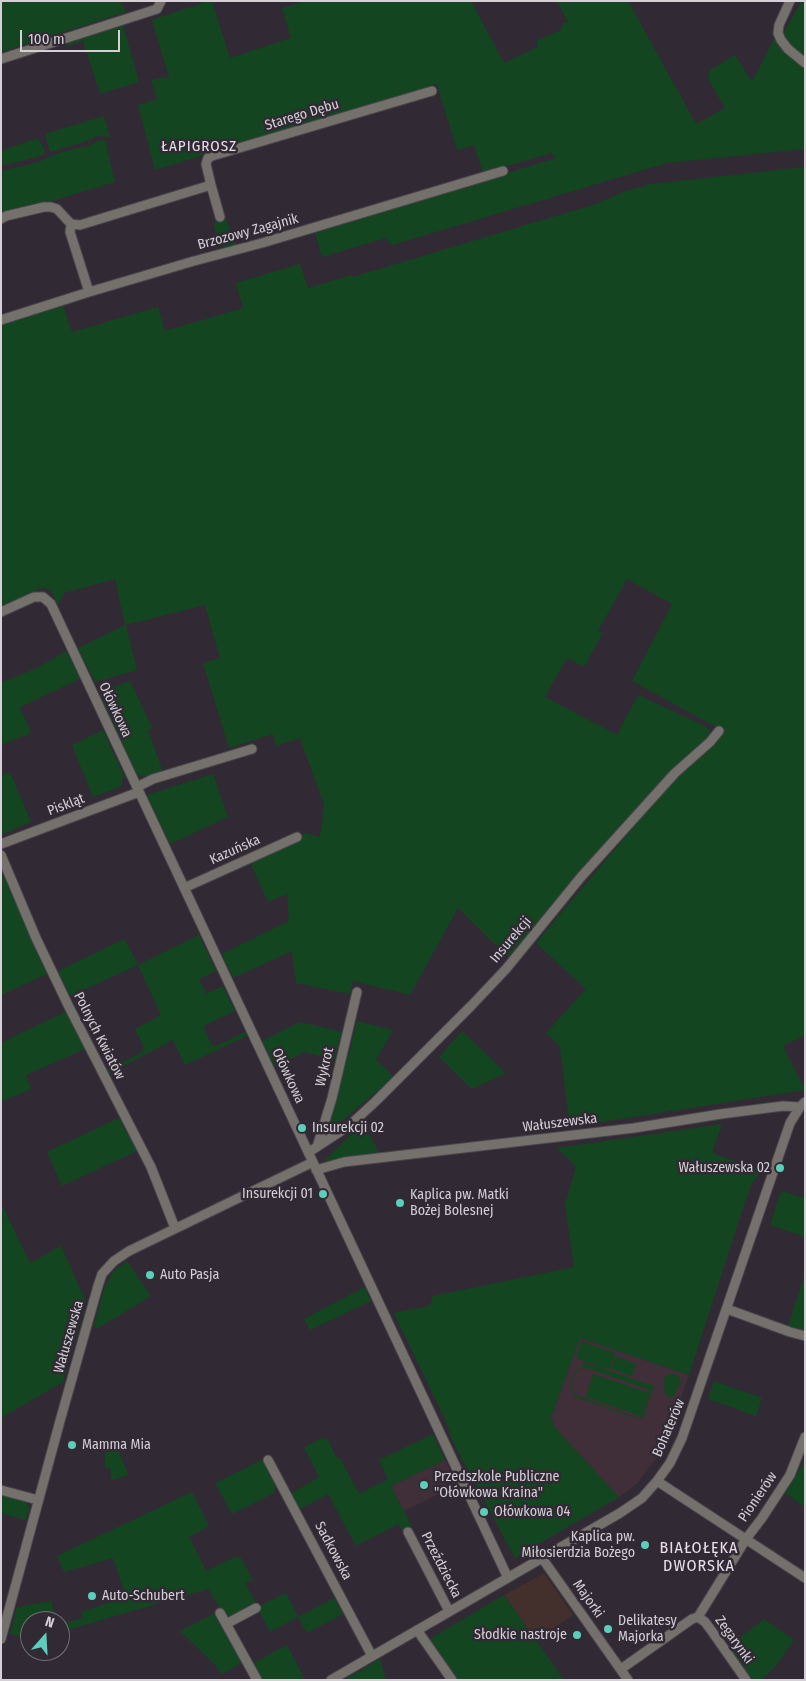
<!DOCTYPE html>
<meta charset="utf-8">
<style>
body{margin:0}
#map{position:relative;width:806px;height:1681px;overflow:hidden;background:#312a34;font-family:"Fira Sans Condensed",sans-serif}
canvas{display:block}
.frame{position:absolute;inset:0;border:2px solid #d4d0d6;pointer-events:none}
.north{position:absolute;left:20px;top:1611px;width:50px;height:50px;box-sizing:border-box;background:#312a34;border:1px solid #726c75;border-radius:50%;rotate:19deg;font-size:14px;font-weight:700;line-height:20px;text-align:center;color:#d4d0d6}
.north::after{content:'';display:block;margin:auto;width:18px;height:22px;background:#5cceba;clip-path:polygon(50% 0,100% 100%,50% 72%,0 100%)}
.scale{position:absolute;left:20px;top:30px;width:100px;height:22px;box-sizing:border-box;border:2px solid #d4d0d6;border-top:0;padding-left:6px;font-size:15px;line-height:18px;white-space:nowrap;color:#d4d0d6;-webkit-text-stroke:4px #312a34;paint-order:stroke}
</style>
<div id="map">
<canvas width="806" height="1681"></canvas>
<div class="frame"></div>
<div class="north">N</div>
<div class="scale">100 m</div>
</div>
<script>
const c = document.querySelector('canvas').getContext('2d');
c.lineJoin = 'round';
function fillPath(path, color) {
  c.fillStyle = color;
  c.fill(path, 'evenodd');
}
function toPath(rows) {
  const path = new Path2D();
  for (const r of rows) {
    path.moveTo(r[0], r[1]);
    for (let i = 2; i < r.length; i += 2) path.lineTo(r[i], r[i + 1]);
  }
  return path;
}
function strokePath(path, color, width, dash) {
  c.strokeStyle = color;
  c.lineWidth = width;
  c.lineCap = dash ? 'butt' : 'round';
  c.setLineDash(dash || []);
  c.stroke(path);
}
function drawText(font, color, halo, rows, align = 'center') {
  c.font = font + ' "Fira Sans Condensed",sans-serif';
  c.lineWidth = 5;
  c.setLineDash([]);
  c.textBaseline = 'middle';
  c.strokeStyle = halo;
  c.fillStyle = color;
  for (const [text, x, y, turn = 0] of rows) {
    c.save();
    c.translate(x, y);
    c.rotate((+turn || 0) * Math.PI / 180);
    c.textAlign = isNaN(turn) ? turn : align;
    if (halo) c.strokeText(text, 0, 0);
    c.fillText(text, 0, 0);
    c.restore();
  }
}
fillPath(toPath([
 [544,1573,573,1615,536,1640,504,1595]
]), '#432f2b');
fillPath(toPath([
 [580,1338,689,1375,669,1433,660,1453,637,1484,619,1497,556,1429,551,1418],
 [445,1460,457,1485,404,1511,391,1486]
]), '#402f38');
fillPath(toPath([
 [1,1,121,1,126,12,1,52],
 [209,1,212,1,230,58,291,38,282,8,305,1,471,1,504,63,538,47,536,41,561,30,563,23,568,22,557,1,628,1,696,124,725,108,708,79,710,70,735,55,752,82,775,37,784,50,805,67,805,149,667,163,392,245,386,238,322,257,315,233,556,158,552,153,483,173,474,145,457,150,437,84,155,170,138,105,157,99,151,80,169,77,152,20],
 [802,1,805,1,805,60,784,41,783,34],
 [123,25,139,82,100,94,83,41,65,47,72,40],
 [104,116,110,137,97,136,87,141,50,152,45,134],
 [37,138,44,148,44,155,1,166,1,151],
 [99,140,105,140,115,182,1,216,1,171,39,162,53,155,77,148,90,146],
 [805,167,805,1035,783,1046,805,1090,570,1127,560,1047,546,1033,586,989,536,943,664,791,714,744,725,732,632,681,672,604,627,579,598,631,603,633,584,667,567,658,545,697,617,735,638,695,705,726,711,732,710,738,548,911,508,957,458,908,410,995,353,981,350,994,296,983,292,951,233,978,222,954,289,921,287,894,268,902,250,862,296,841,305,833,320,837,324,805,300,738,276,746,273,734,229,748,203,663,220,658,205,605,126,625,137,670,95,682,78,648,125,625,115,579,64,593,58,605,52,592,44,587,1,607,1,325,63,306,72,332,158,307,165,331,243,308,236,283,300,264,308,288,352,275,353,277,596,204,626,191,651,184],
 [226,219,233,240,238,245,219,247,220,244,213,223],
 [66,651,80,679,20,707,31,733,1,745,1,683,37,668],
 [130,681,152,728,148,730,163,772,146,777,137,775,103,701,108,689],
 [103,730,124,776,120,787,93,797,72,745],
 [10,772,31,822,1,835,1,776],
 [213,774,228,817,170,844,147,795],
 [1,870,47,974,1,995],
 [199,935,216,971,199,979,206,994,223,986,235,1011,203,1026,212,1045,216,1046,245,1032,247,1036,185,1065,173,1040,109,1074,106,1071,142,1052,144,1048,135,1029,161,1015,138,965,70,996,58,971,125,939,138,965],
 [67,1011,85,1049,26,1075,31,1089,1,1102,1,1043],
 [357,1021,393,1030,376,1060,394,1077,324,1136,344,1053,349,1054],
 [300,1022,342,1032,334,1060,304,1052,275,1067,262,1041],
 [462,1031,506,1073,472,1089,439,1057],
 [119,1118,137,1151,62,1186,47,1152],
 [362,1124,375,1144,379,1154,324,1161],
 [722,1124,712,1153,762,1171,752,1183,745,1202,689,1375,580,1338,551,1418,556,1429,619,1497,515,1558,453,1442,445,1419,394,1313,429,1306,431,1303,433,1296,574,1267,565,1205,576,1167,557,1148],
 [781,1191,805,1198,805,1237,770,1225],
 [1,1203,30,1263,61,1246,86,1302,63,1382,1,1418],
 [127,1261,151,1296,97,1329,94,1325,105,1286,114,1271],
 [804,1277,805,1278,805,1334,787,1329],
 [365,1287,371,1301,310,1330,304,1319],
 [581,1341,615,1353,609,1370,576,1358],
 [615,1356,636,1364,632,1376,611,1369],
 [583,1362,654,1386,643,1418,638,1419,575,1397,571,1390,570,1383,575,1372,582,1367],
 [587,1368,649,1390,650,1392,641,1417,638,1418,575,1395,571,1387,574,1375,580,1369],
 [593,1374,649,1393,641,1416,586,1397],
 [671,1374,678,1375,681,1381,674,1396,669,1397,665,1394,664,1379,668,1375],
 [714,1381,762,1398,756,1416,708,1399],
 [433,1434,445,1460,391,1486,412,1527,402,1530,398,1524,356,1546,328,1494,300,1509,292,1493,319,1477,304,1447,323,1438,328,1439,336,1457,340,1458,359,1494,388,1479,379,1460],
 [105,1439,115,1441,120,1448,119,1453,129,1475,111,1480,111,1469,105,1468],
 [262,1460,275,1486,274,1493,232,1514,215,1483],
 [804,1463,805,1463,805,1507,785,1493],
 [192,1492,209,1526,189,1537,206,1571,237,1556,241,1558,253,1580,245,1583,256,1603,252,1607,229,1619,226,1618,208,1589,64,1631,60,1646,60,1624,83,1618,81,1612,126,1597,113,1558,64,1572,57,1556],
 [1,1495,25,1501,29,1507,26,1520,1,1513],
 [286,1593,298,1617,334,1598,343,1614,307,1633,298,1617,270,1632,257,1607],
 [504,1595,564,1680,455,1680,428,1640],
 [51,1601,57,1621,30,1621,30,1639,10,1634,17,1607],
 [216,1613,243,1662,222,1674,215,1665,180,1631],
 [764,1619,794,1640,774,1668,761,1680,753,1680,729,1646],
 [287,1645,305,1680,261,1680,252,1664],
 [380,1659,386,1680,344,1680]
]), '#144521');
const minor = toPath([
 [790,1,779,25,778,33,781,40,788,49,805,63],
 [1,59,157,9,161,1],
 [211,185,220,217],
 [1,219,6,216,44,207,51,207,57,209,71,224,80,225,211,185,206,164,208,158,212,156,432,91],
 [71,224,70,232,89,292],
 [1,320,89,292,194,261,262,243,503,171],
 [1,612,34,597,43,597,51,604,508,1578],
 [137,787,153,779,252,749],
 [1,844,139,792],
 [1,855,36,938,68,1005,151,1167,175,1228],
 [184,888,297,837],
 [317,1147,332,1098,357,992],
 [309,1152,349,1126,376,1101,471,1006,506,969,581,877,675,773,710,742,719,731],
 [316,1170,344,1162,634,1128,721,1114,783,1106,800,1107],
 [727,1309,790,1332,805,1336],
 [268,1460,372,1656],
 [657,1481,805,1578],
 [1,1490,38,1500],
 [408,1532,449,1611],
 [542,1558,628,1680],
 [220,1613,257,1680],
 [698,1617,746,1539,762,1518,790,1475,805,1437],
 [698,1617,705,1622,711,1630,746,1680],
 [226,1624,256,1608],
 [417,1630,452,1680],
 [1,1639,60,1421,98,1286,102,1274,114,1261,129,1251,313,1162],
 [621,1669,692,1619,698,1617],
 [331,1680,620,1513,642,1498,657,1481,670,1463,682,1438,790,1123,800,1107,805,1102]
]);
strokePath(minor, '#4b454e', 11);
strokePath(minor, '#74706b', 9);
for (const [x, y, r, color] of [
 [302,1128,5,"#5cceba"],
 [780,1168,5,"#5cceba"],
 [323,1194,5,"#5cceba"],
 [400,1203,5,"#5cceba"],
 [150,1275,5,"#5cceba"],
 [72,1445,5,"#5cceba"],
 [424,1485,5,"#5cceba"],
 [484,1512,5,"#5cceba"],
 [645,1545,5,"#5cceba"],
 [92,1596,5,"#5cceba"],
 [608,1629,5,"#5cceba"],
 [577,1635,5,"#5cceba"]
]) {
  const dot = new Path2D();
  dot.arc(x, y, r, 0, 2 * Math.PI);
  c.fillStyle = color;
  c.fill(dot);
  strokePath(dot, '#312a34', 2);
}
drawText('14px', '#d4d0d6', '#312a34', [
 ["Starego Dębu",302,115,-17],
 ["Brzozowy Zagajnik",248,232,-15],
 ["Ołówkowa",115,710,65],
 ["Piskląt",66,805,-21],
 ["Kazuńska",235,850,-24],
 ["Insurekcji",511,940,-50],
 ["Polnych Kwiatów",99,1036,63],
 ["Wykrot",325,1067,-77],
 ["Ołówkowa",288,1076,65],
 ["Wałuszewska",560,1123,-7],
 ["Wałuszewska",69,1337,-74],
 ["Bohaterów",669,1428,-67],
 ["Pionierów",758,1497,-56],
 ["Sadkowska",333,1551,62],
 ["Przeździecka",441,1565,63],
 ["Majorki",588,1599,55],
 ["Zegarynki",734,1640,54]
]);
drawText('14px', '#d4d0d6', '#312a34', [
 ["Insurekcji 02",312,1128],
 ["Wałuszewska 02",770,1168,"right"],
 ["Insurekcji 01",313,1194,"right"],
 ["Kaplica pw. Matki",410,1195],
 ["Bożej Bolesnej",410,1211],
 ["Auto Pasja",160,1275],
 ["Mamma Mia",82,1445],
 ["Przedszkole Publiczne",434,1477],
 ["\"Ołówkowa Kraina\"",434,1493],
 ["Ołówkowa 04",494,1512],
 ["Kaplica pw.",635,1537,"right"],
 ["Miłosierdzia Bożego",635,1553,"right"],
 ["Auto-Schubert",102,1596],
 ["Delikatesy",618,1621],
 ["Majorka",618,1637],
 ["Słodkie nastroje",567,1635,"right"]
], 'left');
c.letterSpacing = '1px';
drawText('15px', '#e8dfec', '#312a34', [
 ["ŁAPIGROSZ",199,147]
]);
c.letterSpacing = '0px';
c.letterSpacing = '1px';
drawText('16px', '#e8dfec', '#312a34', [
 ["BIAŁOŁĘKA",699,1549],
 ["DWORSKA",699,1567]
]);
c.letterSpacing = '0px';
</script>
